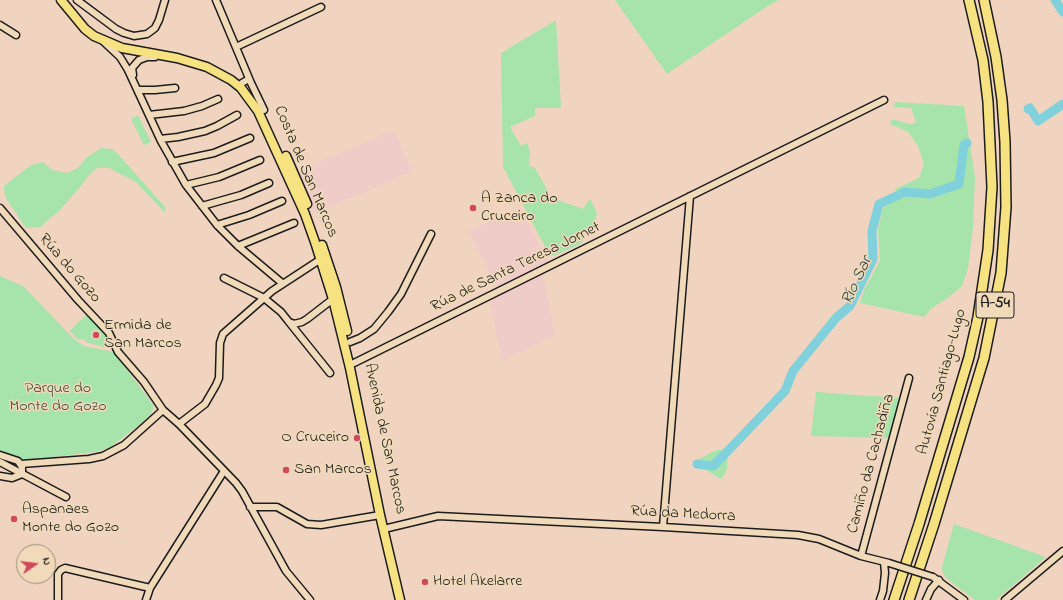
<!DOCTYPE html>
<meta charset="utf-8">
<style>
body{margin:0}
#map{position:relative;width:1063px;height:600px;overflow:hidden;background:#f0d4c0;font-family:"Indie Flower",sans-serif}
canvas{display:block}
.north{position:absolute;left:16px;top:544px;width:40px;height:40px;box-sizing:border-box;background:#f1dab9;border:1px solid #9c8e7a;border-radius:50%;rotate:76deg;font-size:11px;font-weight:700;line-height:16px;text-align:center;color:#1c1c1c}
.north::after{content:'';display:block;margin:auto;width:14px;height:18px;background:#d1495b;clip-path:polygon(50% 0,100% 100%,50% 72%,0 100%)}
</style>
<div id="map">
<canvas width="1063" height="600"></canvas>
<div class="north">N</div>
</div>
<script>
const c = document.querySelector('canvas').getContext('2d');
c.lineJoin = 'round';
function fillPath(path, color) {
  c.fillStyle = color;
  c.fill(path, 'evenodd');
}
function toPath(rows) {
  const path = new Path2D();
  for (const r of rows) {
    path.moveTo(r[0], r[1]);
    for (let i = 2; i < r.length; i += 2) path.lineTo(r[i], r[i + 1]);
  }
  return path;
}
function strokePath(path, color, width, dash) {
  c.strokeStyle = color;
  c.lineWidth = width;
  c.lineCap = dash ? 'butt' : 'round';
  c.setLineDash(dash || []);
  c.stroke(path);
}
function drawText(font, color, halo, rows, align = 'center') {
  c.font = font + ' "Indie Flower",sans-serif';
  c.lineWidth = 3;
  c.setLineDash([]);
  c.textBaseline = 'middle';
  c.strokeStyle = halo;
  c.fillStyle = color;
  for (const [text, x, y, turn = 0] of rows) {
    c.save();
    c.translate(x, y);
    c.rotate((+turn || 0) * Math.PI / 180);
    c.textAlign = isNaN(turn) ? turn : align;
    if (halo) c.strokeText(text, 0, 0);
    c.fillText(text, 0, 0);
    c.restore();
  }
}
fillPath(toPath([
 [394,130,412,172,314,214,296,172],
 [520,208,548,261,546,265,497,289,468,231],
 [543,274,555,335,502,361,489,299]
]), '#efccc8');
fillPath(toPath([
 [615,0,779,0,769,5,667,74],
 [556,20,561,108,535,108,535,116,510,127,521,146,527,143,530,152,529,166,535,168,548,191,544,195,583,209,590,199,597,213,594,225,590,229,585,230,582,243,554,256,549,254,503,167,501,53],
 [895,102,964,106,975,177,973,228,968,268,962,286,949,297,932,308,924,317,860,303,864,290,880,261,878,230,883,208,899,196,895,189,919,178,924,164,918,146,908,132,890,124,892,119,909,124,916,123,911,108,894,107],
 [138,115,151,142,144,145,131,119],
 [101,148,112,149,118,154,165,207,165,213,136,182,109,168,97,168,89,175,80,187,59,211,40,227,26,228,5,197,4,186,31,165,43,162,52,170,67,173,78,168,86,158],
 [0,275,2,277,23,286,74,339,84,346,114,352,154,406,151,414,143,422,109,448,95,452,21,461,0,453],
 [89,313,110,340,109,346,107,348,86,342,84,339,77,339,70,331,77,323],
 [816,392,900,398,889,438,811,436],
 [726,448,728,452,727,469,723,477,720,479,706,470,696,466,694,463,696,461,714,451],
 [954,524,1046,557,996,600,975,600,947,579,943,574,942,567]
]), '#a7e4ab');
strokePath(toPath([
 [1055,0,1063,12],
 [1028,109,1030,108,1038,121,1063,104],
 [697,464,713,466,725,454,785,391,793,371,836,318,850,306,873,259,872,231,879,204,905,192,930,194,959,184,964,145,967,143]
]), '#80d1db', 9);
const minor = toPath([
 [77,0,116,29,124,33,134,36,147,34,155,28,159,20,165,0],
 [216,0,251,83,264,110],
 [0,25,16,35],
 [104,42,120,57,128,70,161,141,186,185,217,225,238,246,282,283],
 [236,47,321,7],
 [133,75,132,68,139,60,147,57,155,57],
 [242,83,247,80],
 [138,90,155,90,175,88],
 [149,115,184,111,202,106,218,99],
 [160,139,178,137,205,131,217,126,237,115],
 [172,162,214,153,250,138],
 [186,185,219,177,260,160],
 [202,206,241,195,269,183],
 [0,208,78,300,109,333,118,352,144,382,163,410,179,424,236,483,242,491,286,571,310,600],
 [217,225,249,215,282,201],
 [238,246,294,223],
 [224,278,264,298,281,312,289,322,294,324,302,322,307,319,333,299],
 [289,322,330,373],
 [350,342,360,338,374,329,388,312,401,294,431,234],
 [354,363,884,100],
 [179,424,205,404,216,385,219,378,220,343,223,334,272,291,321,259],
 [0,455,18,461,22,467,22,474,12,478,0,476],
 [0,462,66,497],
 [21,464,89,459,103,456,124,445,163,410],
 [250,507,277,507,307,524,321,525,380,515],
 [663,527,690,196],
 [388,528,438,516,663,527,798,535,819,539,861,556,889,563],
 [861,556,909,378],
 [933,577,964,600],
 [58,600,58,574,61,570,65,568,150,588],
 [146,600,150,588,224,471],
 [880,600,883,591,885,573,884,562],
 [926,600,931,589,939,580],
 [1005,600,1063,551]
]);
const major = toPath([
 [61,0,85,29,94,36,122,48,177,58,207,67,231,80,241,88,258,111,305,214,316,245,333,299,350,368,380,515,400,600],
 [286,156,307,204],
 [322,245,336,287,347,331]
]);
const highway = toPath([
 [894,600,919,524,969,357,978,317,988,250,992,187,988,102,983,60,969,0],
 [909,600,934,524,984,358,1001,273,1006,207,1005,142,1002,100,996,57,984,0]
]);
strokePath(minor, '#1c1c1c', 9);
strokePath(major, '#1c1c1c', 11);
strokePath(highway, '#1c1c1c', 12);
strokePath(minor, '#f1dab9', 6);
strokePath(major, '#f7e281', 8);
strokePath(highway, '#f7e281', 9);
const minorBridge = toPath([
 [889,563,933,577]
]);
strokePath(minorBridge, '#1c1c1c', 9, []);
strokePath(minorBridge, '#f1dab9', 6);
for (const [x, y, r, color] of [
 [473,208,4,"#d1495b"],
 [96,335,4,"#d1495b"],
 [357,438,4,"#d1495b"],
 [286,470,4,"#d1495b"],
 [14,519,4,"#d1495b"],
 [425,582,4,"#d1495b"]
]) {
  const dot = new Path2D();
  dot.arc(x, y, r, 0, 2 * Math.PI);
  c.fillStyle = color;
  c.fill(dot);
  strokePath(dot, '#f1dab9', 1.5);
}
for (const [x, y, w] of [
 [995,305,38]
]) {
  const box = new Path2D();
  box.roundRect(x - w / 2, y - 13, w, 26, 3);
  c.fillStyle = '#f1dab9';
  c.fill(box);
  strokePath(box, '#1c1c1c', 1);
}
drawText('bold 15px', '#1c1c1c', null, [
 ["A-54",995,305]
]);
drawText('16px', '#1c1c1c', '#f1dab9', [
 ["Costa de San Marcos",305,172,67],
 ["Rúa de Santa Teresa Jornet",516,268,-26],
 ["Rúa do Gozo",69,269,49],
 ["Autovía Santiago-Lugo",943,382,-75],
 ["Avenida de San Marcos",384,439,78],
 ["Camiño da Cachadiña",872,464,-75],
 ["Rúa da Medorra",683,515,3]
]);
drawText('16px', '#1c1c1c', '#f1dab9', [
 ["A Zanca do",481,199],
 ["Cruceiro",481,217],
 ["Ermida de",104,326],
 ["San Marcos",104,344],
 ["O Cruceiro",349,438,"right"],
 ["San Marcos",294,470],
 ["Aspanaes",22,510],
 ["Monte do Gozo",22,528],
 ["Hotel Akelarre",433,582]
], 'left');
drawText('16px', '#3f4e40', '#f1dab9', [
 ["Parque do",58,389],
 ["Monte do Gozo",58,407]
]);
drawText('italic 17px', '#35494c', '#f1dab9', [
 ["Río Sar",858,281,-65]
]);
</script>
